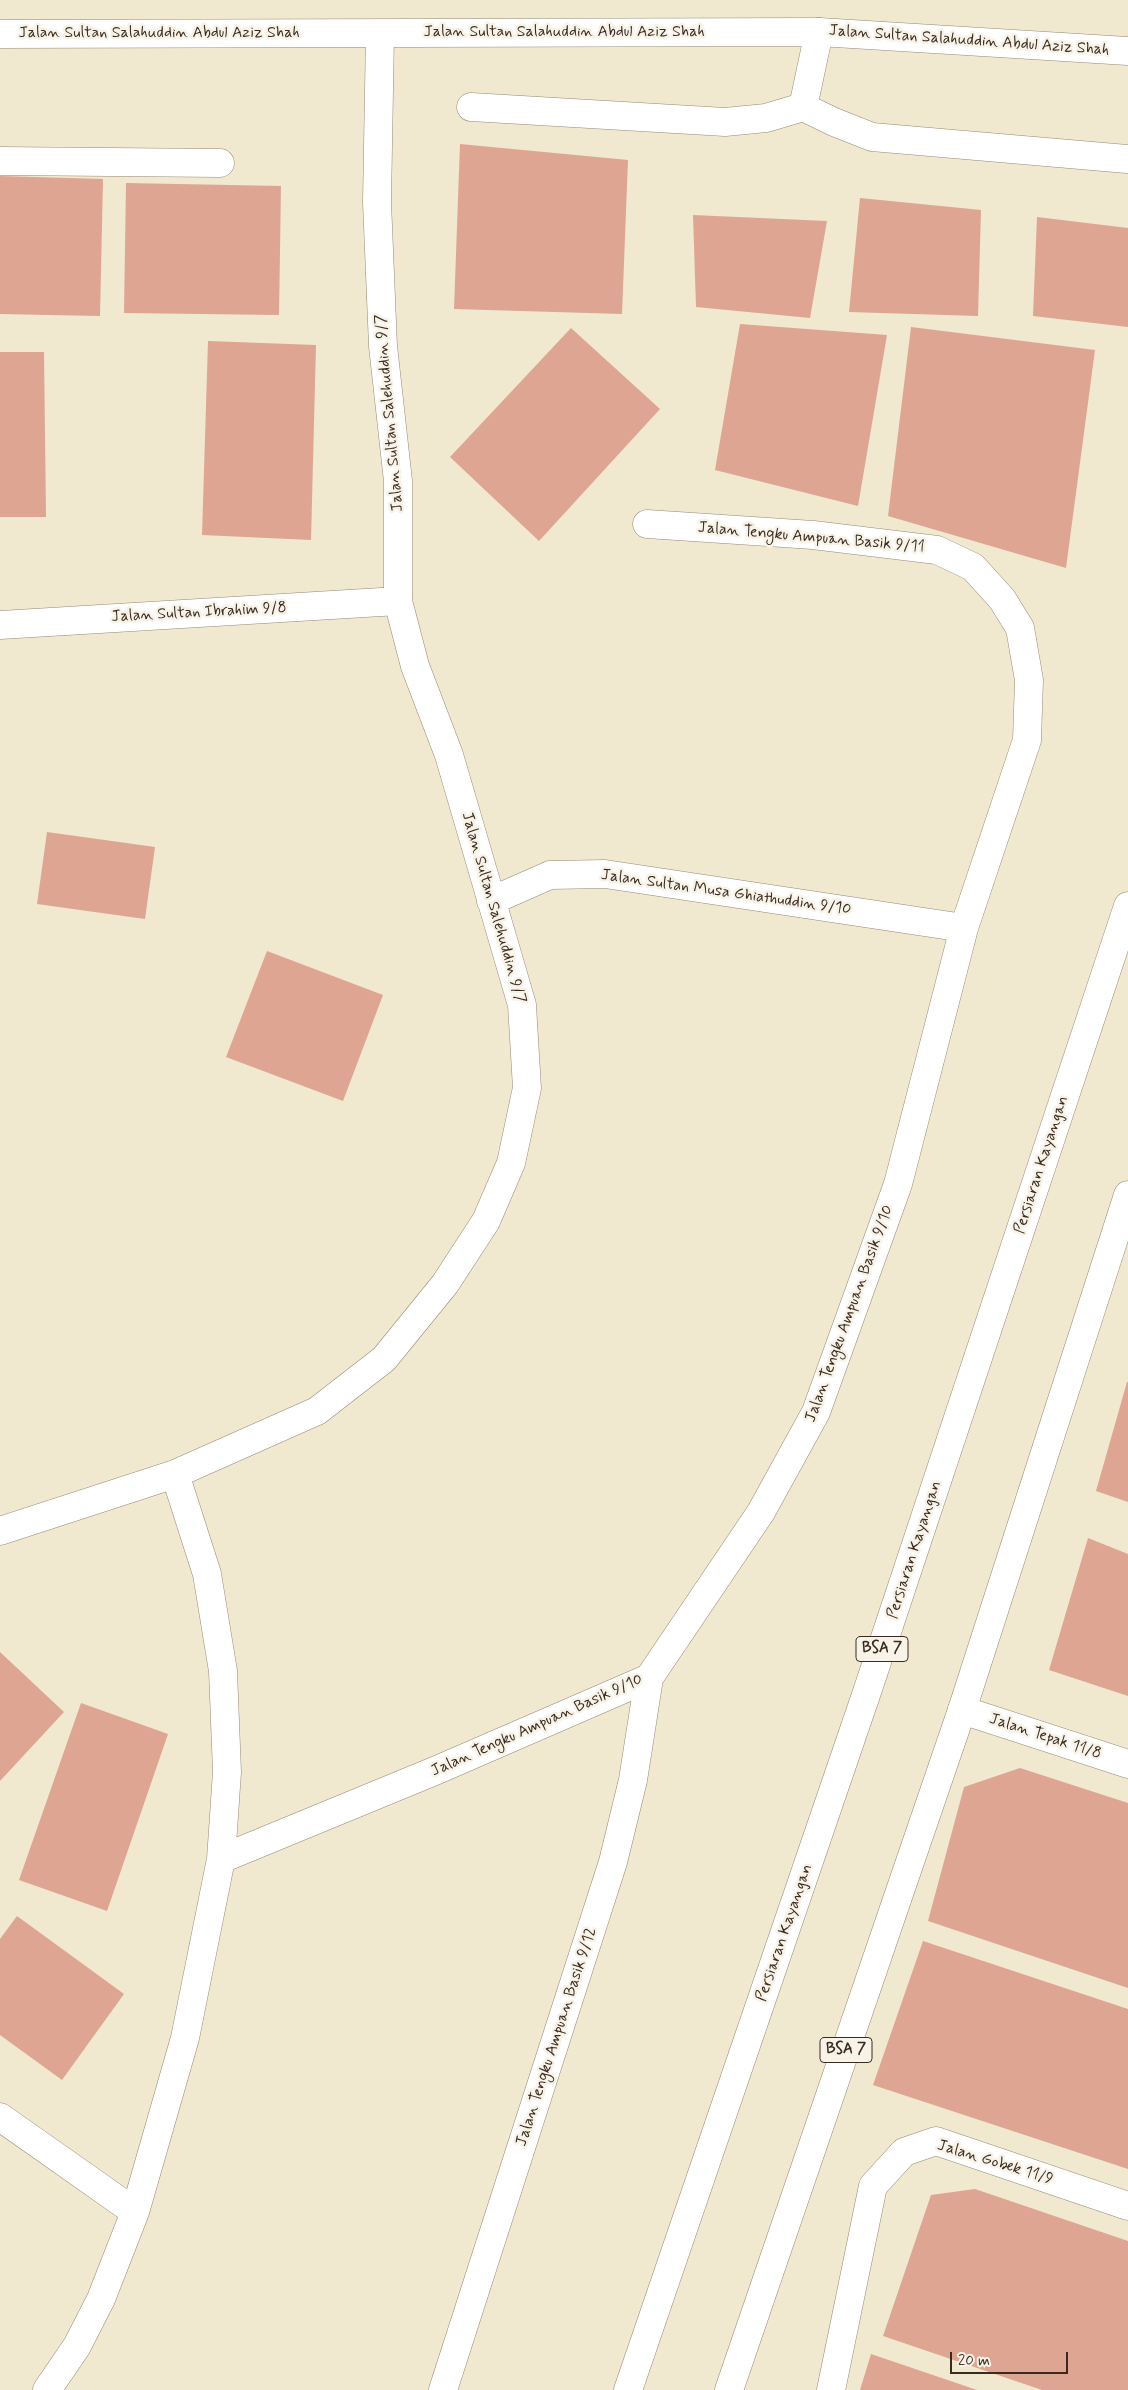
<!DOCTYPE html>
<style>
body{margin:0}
#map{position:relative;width:1128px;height:2390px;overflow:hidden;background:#f0e8cf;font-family:Mynerve,sans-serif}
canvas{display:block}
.scale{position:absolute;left:950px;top:2352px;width:118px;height:22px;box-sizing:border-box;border:2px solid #3b2a1e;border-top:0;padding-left:6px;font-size:15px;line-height:18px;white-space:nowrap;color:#3b2a1e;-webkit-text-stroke:4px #f7f3e8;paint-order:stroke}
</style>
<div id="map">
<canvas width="1128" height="2390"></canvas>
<div class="scale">20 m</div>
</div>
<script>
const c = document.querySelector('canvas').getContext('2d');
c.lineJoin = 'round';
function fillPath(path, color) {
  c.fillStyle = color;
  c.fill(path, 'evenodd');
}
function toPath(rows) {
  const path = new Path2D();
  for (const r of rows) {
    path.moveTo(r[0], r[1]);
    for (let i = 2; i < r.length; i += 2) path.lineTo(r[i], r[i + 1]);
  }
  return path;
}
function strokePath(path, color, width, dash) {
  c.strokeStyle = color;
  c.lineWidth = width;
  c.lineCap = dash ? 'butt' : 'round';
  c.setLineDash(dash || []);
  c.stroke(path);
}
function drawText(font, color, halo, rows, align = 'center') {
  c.font = font + ' Mynerve,sans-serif';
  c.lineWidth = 5;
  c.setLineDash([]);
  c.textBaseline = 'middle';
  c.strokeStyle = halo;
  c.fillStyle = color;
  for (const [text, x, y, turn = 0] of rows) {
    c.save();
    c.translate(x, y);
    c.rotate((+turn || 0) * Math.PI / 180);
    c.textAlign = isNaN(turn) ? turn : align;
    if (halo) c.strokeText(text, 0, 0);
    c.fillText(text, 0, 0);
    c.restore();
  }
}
fillPath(toPath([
 [460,144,628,160,622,314,454,309],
 [0,176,103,179,100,316,0,314],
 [126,183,281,186,279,315,124,313],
 [860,198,981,210,978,316,849,312],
 [693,215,827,221,810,318,696,307],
 [1037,217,1128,228,1128,327,1033,316],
 [740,324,887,335,858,506,715,470],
 [911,327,1095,350,1066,568,888,516],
 [571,328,660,409,539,541,450,457],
 [208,341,316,345,311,540,202,535],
 [0,352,44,352,46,517,0,517],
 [47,832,155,847,145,919,37,904],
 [267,951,383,995,343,1101,226,1057],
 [1127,1382,1128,1382,1128,1502,1096,1491],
 [1088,1538,1128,1554,1128,1696,1049,1670],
 [0,1652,64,1712,0,1781],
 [81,1703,168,1734,107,1911,19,1880],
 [1020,1768,1128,1803,1128,1988,928,1921,964,1787],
 [17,1916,124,1994,62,2080,0,2035,0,1939],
 [923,1941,1128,2009,1128,2169,873,2085],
 [975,2189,1128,2241,1128,2390,1042,2390,883,2336,931,2195],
 [871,2354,977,2390,860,2390]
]), '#dea593');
const street = toPath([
 [819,32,803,107,834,122,872,137,1127,159],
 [471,107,725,122,766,118,803,107],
 [0,161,220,163],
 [0,625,398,601],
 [491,901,550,875,605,874,964,928],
 [0,1531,175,1474,317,1411,384,1359,445,1284,486,1221,511,1163,527,1088,522,1005,449,755,415,666,398,601,398,481,383,346,377,202,380,34],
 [962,1710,1128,1764],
 [221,1859,437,1770,649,1678,761,1512,816,1412,898,1184,964,928,1027,740,1029,680,1020,628,1002,599,973,567,937,550,813,535,647,524],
 [0,2117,135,2212],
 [47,2390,77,2346,101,2299,135,2212,185,2038,221,1859,227,1772,223,1671,207,1574,175,1474],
 [443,2390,613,1862,633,1780,649,1678],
 [831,2390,873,2186,904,2152,936,2141,1128,2206]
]);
const secondary = toPath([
 [0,34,819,32,1128,51]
]);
const primary = toPath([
 [628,2390,868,1689,1128,906],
 [729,2390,962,1710,1128,1195]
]);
strokePath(street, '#968976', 29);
strokePath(secondary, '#968976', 29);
strokePath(primary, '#968976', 29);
strokePath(street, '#fff', 28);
strokePath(secondary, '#fff', 28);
strokePath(primary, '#fff', 28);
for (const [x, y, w] of [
 [882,1649,52],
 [846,2050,52]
]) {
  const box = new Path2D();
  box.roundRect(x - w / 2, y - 12.5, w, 25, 4);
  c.fillStyle = '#f7f3e8';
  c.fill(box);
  strokePath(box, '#3b2a1e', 1);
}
drawText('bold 15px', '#3b2a1e', null, [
 ["BSA 7",882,1649],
 ["BSA 7",846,2050]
]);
drawText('16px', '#3b2a1e', '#f7f3e8', [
 ["Jalan Sultan Salahuddin Abdul Aziz Shah",564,33],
 ["Jalan Sultan Salahuddin Abdul Aziz Shah",159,34],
 ["Jalan Sultan Salahuddin Abdul Aziz Shah",969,41,4],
 ["Jalan Sultan Salehuddin 9/7",390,413,-95],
 ["Jalan Tengku Ampuan Basik 9/11",811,538,5],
 ["Jalan Sultan Ibrahim 9/8",199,613,-3],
 ["Jalan Sultan Musa Ghiathuddin 9/10",726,893,8],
 ["Jalan Sultan Salehuddin 9/7",493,908,74],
 ["Persiaran Kayangan",1042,1165,-72],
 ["Jalan Tengku Ampuan Basik 9/10",850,1314,-70],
 ["Persiaran Kayangan",915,1550,-72],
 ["Jalan Tengku Ampuan Basik 9/10",537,1726,-24],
 ["Jalan Tepak 11/8",1045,1737,18],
 ["Persiaran Kayangan",785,1933,-71],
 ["Jalan Tengku Ampuan Basik 9/12",557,2037,-72],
 ["Jalan Gobek 11/9",995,2163,17]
]);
</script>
